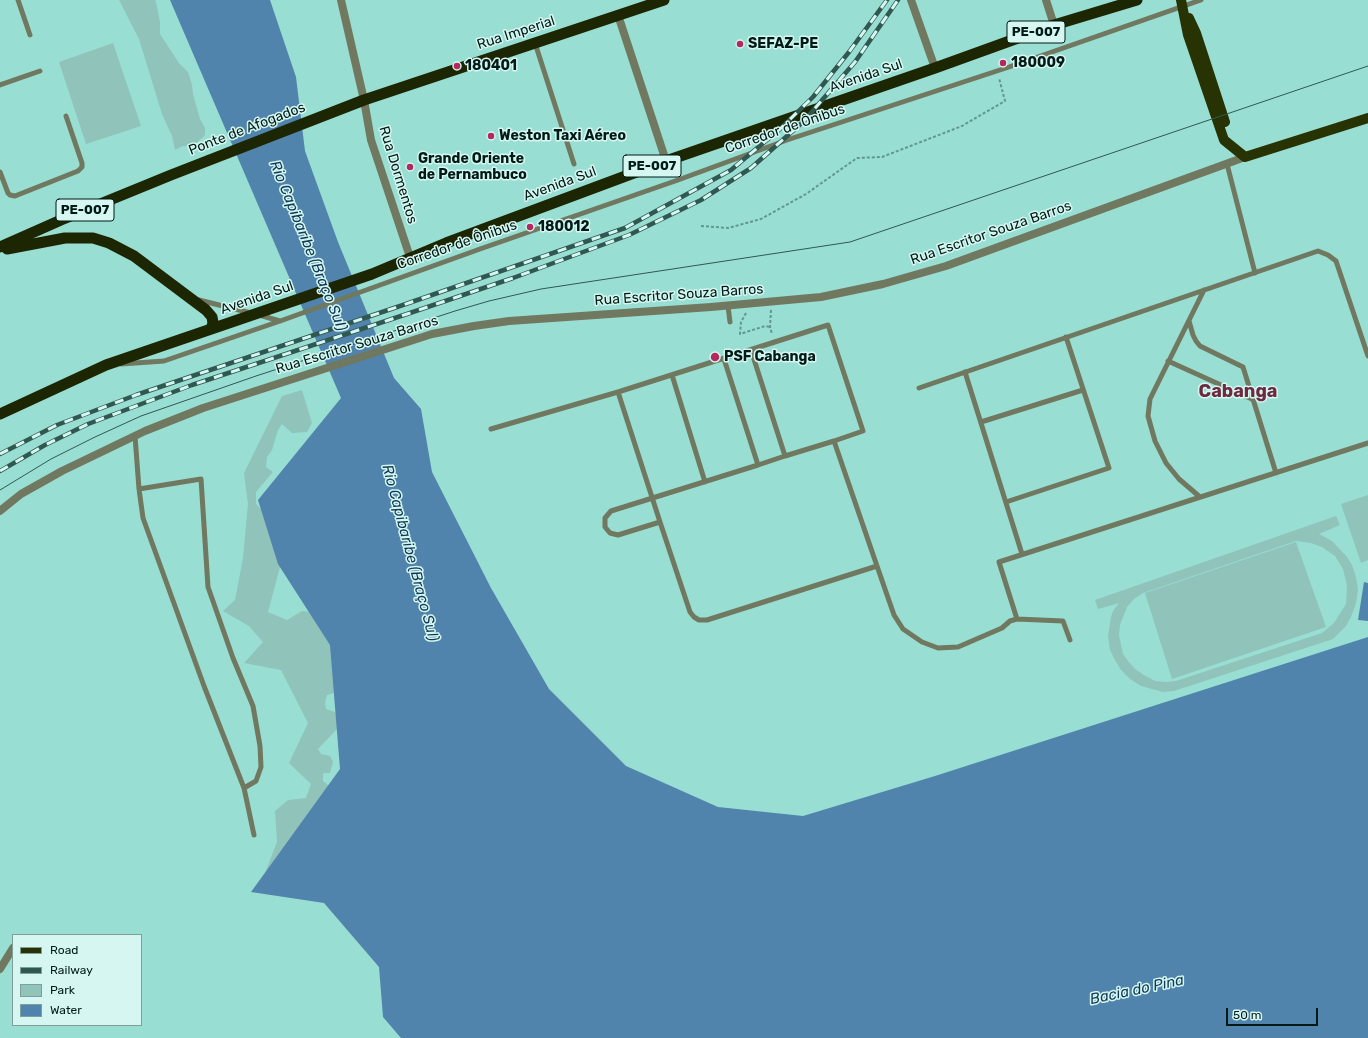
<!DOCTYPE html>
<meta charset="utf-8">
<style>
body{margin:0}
#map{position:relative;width:1368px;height:1038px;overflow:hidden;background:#99ded3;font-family:Rubik,sans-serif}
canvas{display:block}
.legend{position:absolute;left:12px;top:934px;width:130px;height:92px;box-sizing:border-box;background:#d6f7f1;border:1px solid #809f9a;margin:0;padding:5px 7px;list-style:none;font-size:12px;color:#001b17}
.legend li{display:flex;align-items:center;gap:8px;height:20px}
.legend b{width:20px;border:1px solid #809f9a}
.scale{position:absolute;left:1226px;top:1008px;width:92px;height:18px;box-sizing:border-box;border:2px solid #001b17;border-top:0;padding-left:5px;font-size:12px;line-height:14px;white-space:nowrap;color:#001b17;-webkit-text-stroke:3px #d6f7f1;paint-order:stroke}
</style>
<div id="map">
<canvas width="1368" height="1038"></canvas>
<ul class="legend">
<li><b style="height:5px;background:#273303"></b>Road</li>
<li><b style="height:5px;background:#305851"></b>Railway</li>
<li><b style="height:11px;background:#90c3ba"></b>Park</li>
<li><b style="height:11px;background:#5084ad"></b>Water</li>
</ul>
<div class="scale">50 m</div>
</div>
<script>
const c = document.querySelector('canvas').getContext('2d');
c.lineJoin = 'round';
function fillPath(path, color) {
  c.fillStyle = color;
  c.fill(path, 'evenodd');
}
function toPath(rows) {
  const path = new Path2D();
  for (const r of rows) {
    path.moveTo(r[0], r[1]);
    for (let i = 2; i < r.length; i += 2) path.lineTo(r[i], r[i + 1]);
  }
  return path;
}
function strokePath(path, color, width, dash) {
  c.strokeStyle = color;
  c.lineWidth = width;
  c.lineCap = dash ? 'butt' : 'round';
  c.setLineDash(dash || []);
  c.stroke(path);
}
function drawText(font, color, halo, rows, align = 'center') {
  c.font = font + ' Rubik,sans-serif';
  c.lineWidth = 3;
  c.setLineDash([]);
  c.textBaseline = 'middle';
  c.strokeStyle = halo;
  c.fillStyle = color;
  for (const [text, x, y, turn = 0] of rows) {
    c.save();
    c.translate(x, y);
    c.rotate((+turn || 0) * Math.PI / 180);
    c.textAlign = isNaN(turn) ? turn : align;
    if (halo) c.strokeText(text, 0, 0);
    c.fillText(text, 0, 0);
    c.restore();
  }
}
fillPath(toPath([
 [119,0,155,0,156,2,160,22,160,34,179,63,188,72,192,85,193,94,200,119,205,128,205,135,193,146,183,146,175,150,172,136,162,114,139,39],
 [113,43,141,126,86,144,59,62],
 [302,390,312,423,307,432,292,433,282,424,278,430,272,450,267,457,266,467,273,472,256,492,256,504,261,509,267,527,286,562,280,567,268,612,287,620,302,611,309,612,335,631,334,693,327,695,325,702,326,709,335,712,339,721,337,729,318,749,321,754,330,756,333,762,330,773,323,773,323,781,328,785,328,792,288,841,265,873,277,842,275,811,288,800,306,798,311,784,289,763,308,723,281,670,244,663,263,642,249,626,223,611,235,600,243,558,248,504,244,473,282,396],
 [1368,495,1368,560,1361,563,1341,504],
 [1336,516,1340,525,1319,534,1332,541,1347,557,1352,565,1356,577,1358,590,1356,603,1351,617,1346,626,1333,639,1174,691,1163,692,1141,686,1130,679,1121,670,1115,660,1110,650,1108,636,1111,617,1113,611,1119,603,1098,609,1095,600],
 [1296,541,1311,543,1322,547,1335,556,1343,569,1347,585,1346,604,1334,623,1322,633,1176,681,1166,682,1155,681,1144,675,1135,669,1128,661,1123,654,1121,645,1119,635,1120,625,1127,607,1134,599,1143,593],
 [1296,542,1326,627,1172,679,1145,593]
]), '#90c3ba');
fillPath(toPath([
 [170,0,270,0,296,77,305,151,338,242,394,378,421,409,432,472,491,588,549,689,626,766,718,807,803,816,935,776,1368,637,1368,1038,401,1038,383,1017,379,967,324,903,251,892,340,769,330,645,278,564,258,500,341,398],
 [1364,582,1368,583,1368,621,1358,620]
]), '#5084ad');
strokePath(toPath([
 [701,226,728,228,761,219,806,194,857,158,882,157,962,126,1005,101,999,78],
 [771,310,770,327,772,334],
 [746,313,741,322,740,334,765,326,770,327]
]), '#61978e', 2, [3, 2]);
strokePath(toPath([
 [18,0,30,35],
 [535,43,574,164],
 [0,85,40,71],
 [1227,164,1255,273],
 [0,172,8,193,10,195,15,196,78,171,82,167,82,163,66,116],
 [199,300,251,313],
 [728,306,730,322],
 [259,315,280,321],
 [1189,321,1193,335,1196,341,1200,346,1243,367,1276,473],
 [724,359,758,465,611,511,605,518,605,527,610,533,618,535,660,522,690,612,694,617,699,620,707,620,877,566,834,441,785,456,751,350],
 [1168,361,1254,400],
 [121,364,164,361,283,320,480,249,678,180,787,140,1009,67,1201,0],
 [965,372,1022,554],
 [672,375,705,482],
 [919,388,1318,251,1328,255,1336,261,1368,356],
 [618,392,660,522],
 [981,422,1083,390],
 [491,429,618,392,828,325,863,431,834,441],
 [135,436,139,489,143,518,204,686,244,788,254,835],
 [758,465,785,456],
 [139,489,201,479,208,587,233,658,253,706,260,746,261,767,256,781,244,788],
 [1200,497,1179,479,1166,463,1155,441,1148,416,1150,399,1204,290],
 [1006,502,1109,468,1066,337],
 [877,566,894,615,903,629,922,642,938,648,958,647,1002,628,1010,621,1017,619,1063,621,1070,640],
 [1017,619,999,562,1368,443]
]), '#707860', 5);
strokePath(toPath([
 [341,0,364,100,371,140,410,257],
 [1046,0,1054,25],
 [618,15,666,161],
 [0,511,21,494,62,471,145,431,203,408,432,334,474,326,509,321,711,307,821,297,883,284,946,266,1245,157],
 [0,969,13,948]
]), '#707860', 8);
strokePath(toPath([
 [911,0,935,68]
]), '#707860', 8);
strokePath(toPath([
 [1181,0,1188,35,1224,140,1245,157,1368,118],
 [1189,18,1196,33,1225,122]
]), '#273303', 10);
strokePath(toPath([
 [0,247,61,220,171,175,364,100,664,0],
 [7,249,65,238,93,238,109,243,134,256,206,310,212,317,213,323,211,329],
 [0,414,106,365,372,274,446,243,666,161,935,68,1054,25,1137,0]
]), '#1c2602', 11);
strokePath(toPath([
 [0,490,51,459,95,437,141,416,256,376,455,311,489,301,541,289,850,242,1368,66]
]), '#305851', 1);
const rail = toPath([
 [0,454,57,425,136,395,403,305,625,228,731,170,780,129,813,97,849,52,887,0],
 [0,471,45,445,88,424,192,385,407,314,513,278,629,235,701,200,751,168,804,121,855,62,898,0]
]);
strokePath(rail, '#305851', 4.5);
strokePath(rail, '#d6f7f1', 3, [9]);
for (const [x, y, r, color] of [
 [740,44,4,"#b5285e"],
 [1003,63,4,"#b5285e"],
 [457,66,4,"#b5285e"],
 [491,136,4,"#b5285e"],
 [410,167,4,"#b5285e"],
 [530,227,4,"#b5285e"],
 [715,357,5,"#b5285e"]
]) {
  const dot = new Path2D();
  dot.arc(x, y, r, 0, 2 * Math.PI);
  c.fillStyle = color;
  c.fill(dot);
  strokePath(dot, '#d6f7f1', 1.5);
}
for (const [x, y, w] of [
 [1036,32,58],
 [652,166,58],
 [85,210,58]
]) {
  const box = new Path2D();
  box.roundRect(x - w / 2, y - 11, w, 22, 3);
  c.fillStyle = '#d6f7f1';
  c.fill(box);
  strokePath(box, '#001b17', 1);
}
drawText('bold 13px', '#001b17', null, [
 ["PE-007",1036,32],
 ["PE-007",652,166],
 ["PE-007",85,210]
]);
drawText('14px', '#001b17', '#d6f7f1', [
 ["Rua Imperial",516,33,-18],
 ["Avenida Sul",866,76,-19],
 ["Ponte de Afogados",247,129,-21],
 ["Corredor de Ônibus",785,129,-19],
 ["Rua Dormentos",398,175,73],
 ["Avenida Sul",560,184,-20],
 ["Rua Escritor Souza Barros",991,233,-19],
 ["Corredor de Ônibus",457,245,-19],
 ["Rua Escritor Souza Barros",679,295,-4],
 ["Avenida Sul",257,298,-19],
 ["Rua Escritor Souza Barros",357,345,-17]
]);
drawText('bold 14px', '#001b17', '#d6f7f1', [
 ["SEFAZ-PE",748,44],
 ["180009",1011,63],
 ["180401",465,66],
 ["Weston Taxi Aéreo",499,136],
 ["Grande Oriente",418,159],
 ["de Pernambuco",418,175],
 ["180012",538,227],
 ["PSF Cabanga",724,357]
], 'left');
drawText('italic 15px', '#0f3956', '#d6f7f1', [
 ["Rio Capibaribe (Braço Sul)",308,246,68],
 ["Rio Capibaribe (Braço Sul)",410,553,75],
 ["Bacia do Pina",1137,990,-12]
]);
drawText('bold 18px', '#6e293f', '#d6f7f1', [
 ["Cabanga",1238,392]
]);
</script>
